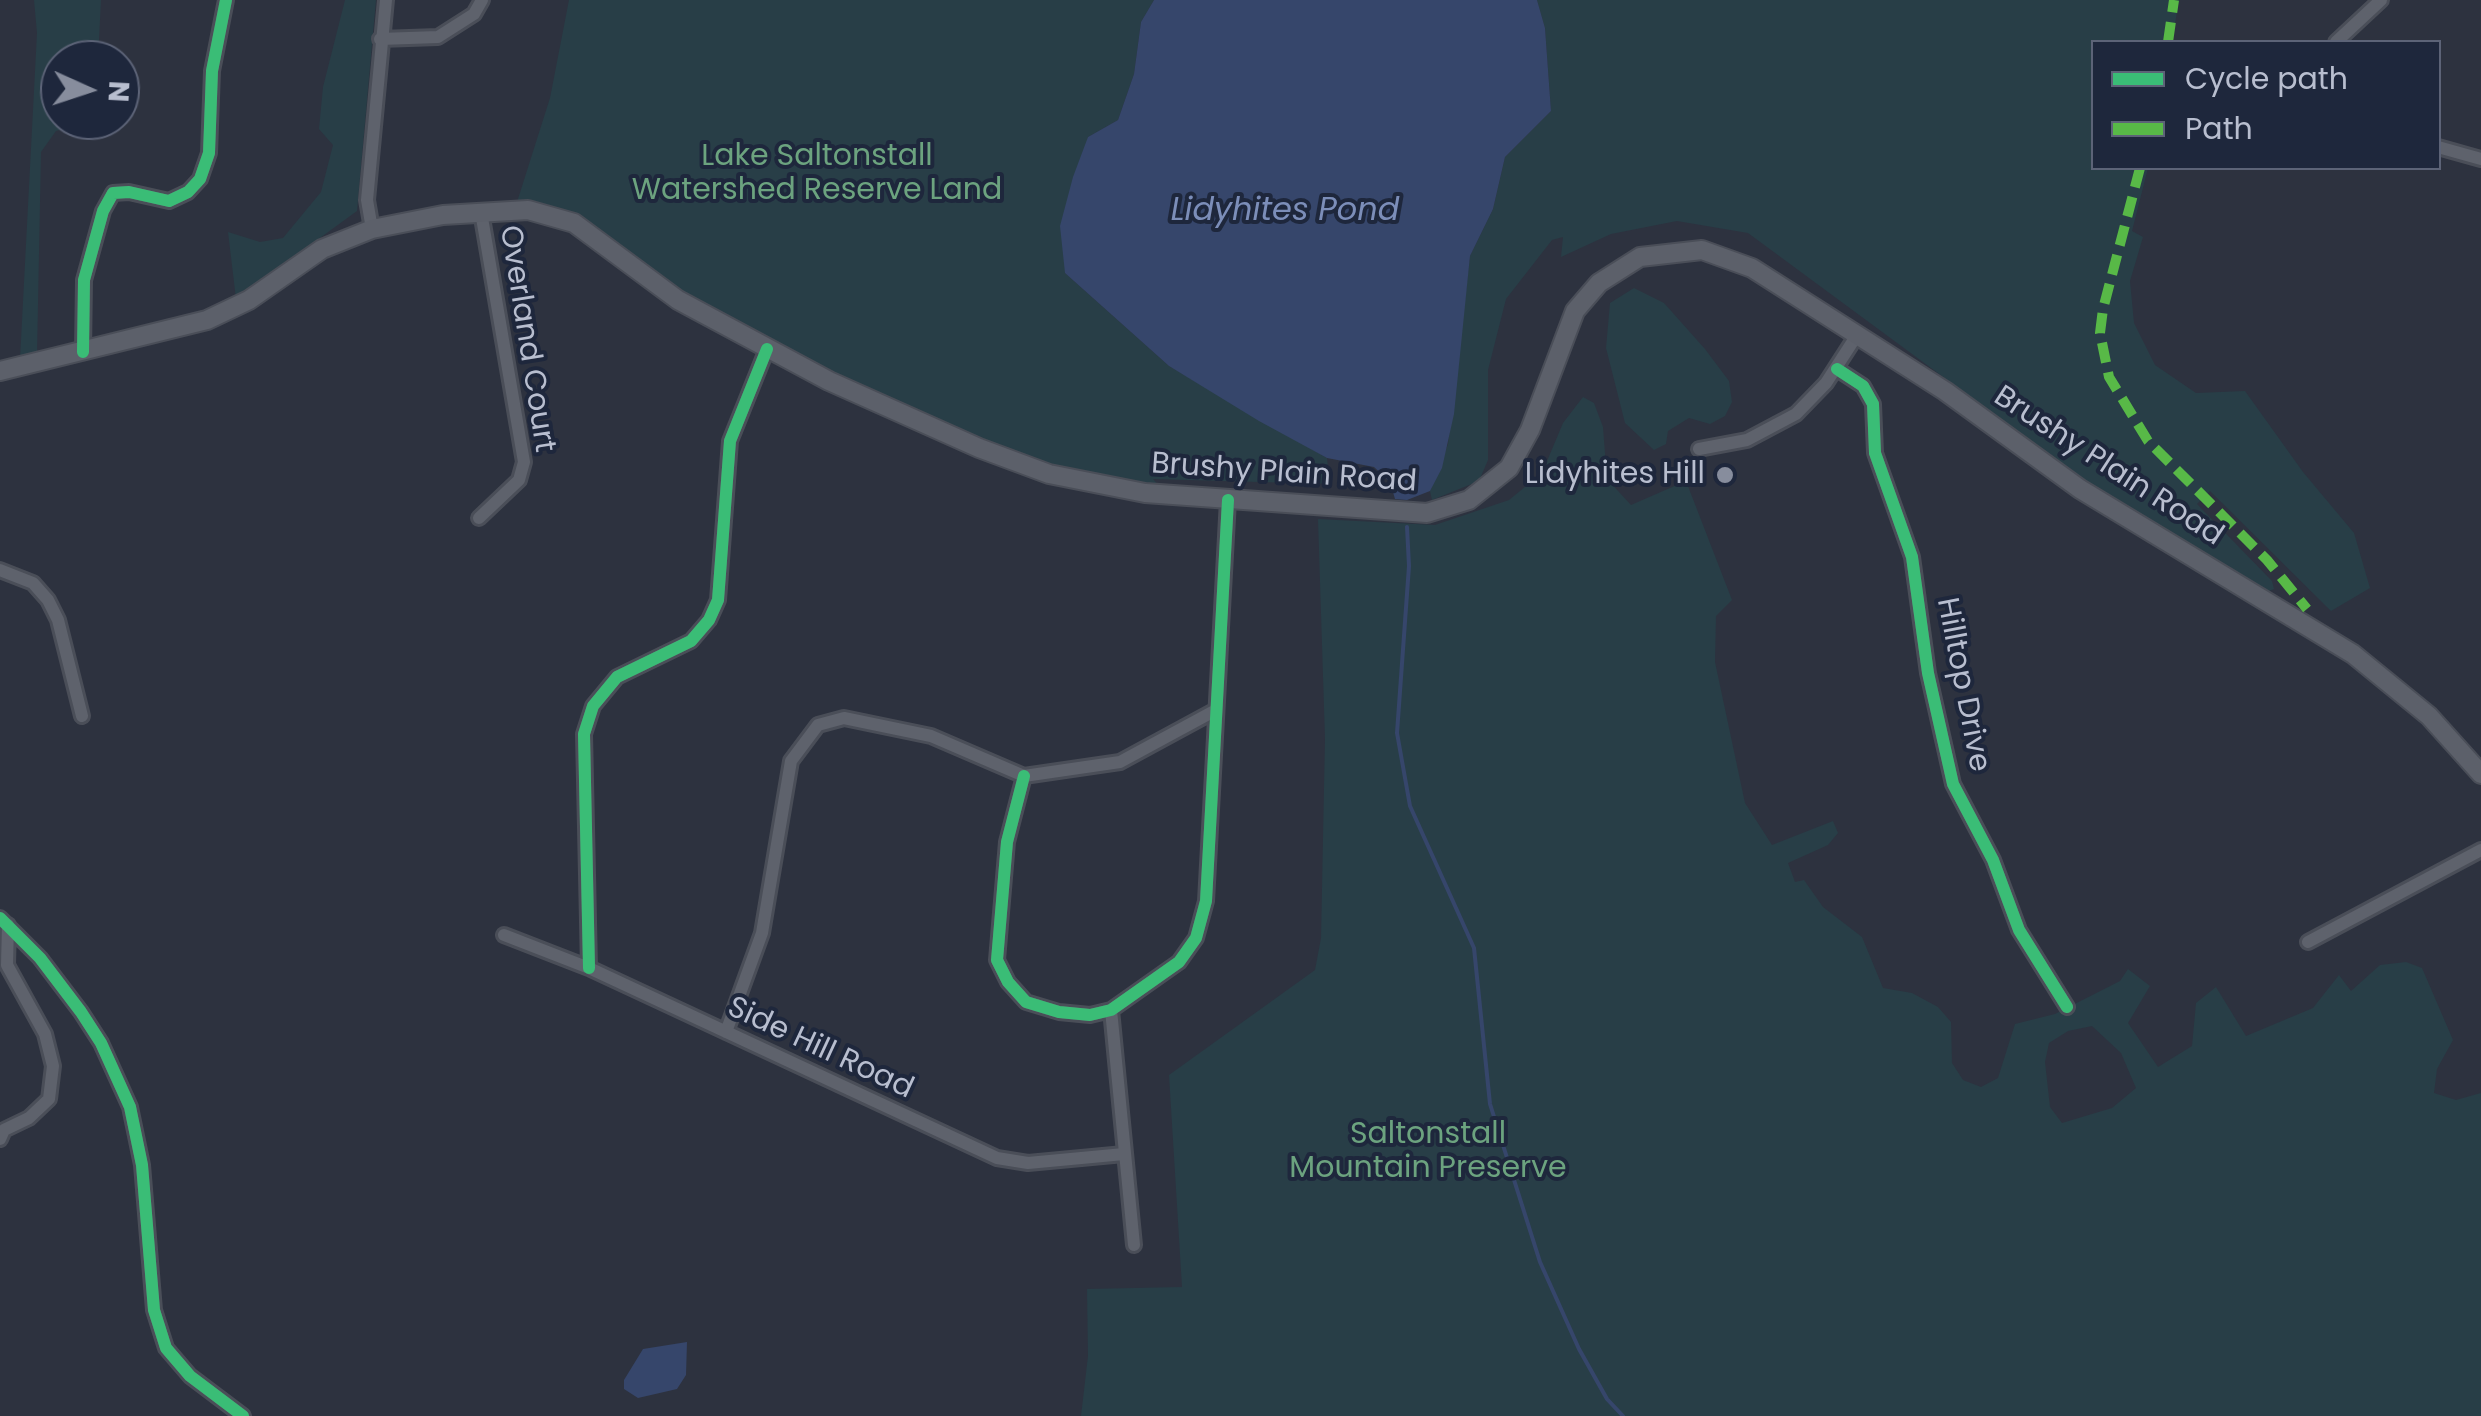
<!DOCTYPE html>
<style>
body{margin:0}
#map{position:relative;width:2481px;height:1416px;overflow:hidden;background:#2d323f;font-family:Poppins,sans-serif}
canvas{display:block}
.legend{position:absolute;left:2091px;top:40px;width:350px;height:130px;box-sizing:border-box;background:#1e273c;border:2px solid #5c6377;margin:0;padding:12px 18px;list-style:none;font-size:30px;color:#b8becf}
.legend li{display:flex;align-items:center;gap:20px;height:50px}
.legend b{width:50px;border:2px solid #5c6377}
.north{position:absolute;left:40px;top:40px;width:100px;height:100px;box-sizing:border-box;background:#1e273c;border:2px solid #5c6377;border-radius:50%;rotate:93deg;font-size:28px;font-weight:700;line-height:40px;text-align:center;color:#b8becf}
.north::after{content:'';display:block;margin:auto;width:35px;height:45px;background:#878d9d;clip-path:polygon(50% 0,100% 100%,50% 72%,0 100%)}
</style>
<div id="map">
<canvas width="2481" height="1416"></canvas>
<ul class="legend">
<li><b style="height:12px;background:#3abd76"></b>Cycle path</li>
<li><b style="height:12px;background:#58b947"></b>Path</li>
</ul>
<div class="north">N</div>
</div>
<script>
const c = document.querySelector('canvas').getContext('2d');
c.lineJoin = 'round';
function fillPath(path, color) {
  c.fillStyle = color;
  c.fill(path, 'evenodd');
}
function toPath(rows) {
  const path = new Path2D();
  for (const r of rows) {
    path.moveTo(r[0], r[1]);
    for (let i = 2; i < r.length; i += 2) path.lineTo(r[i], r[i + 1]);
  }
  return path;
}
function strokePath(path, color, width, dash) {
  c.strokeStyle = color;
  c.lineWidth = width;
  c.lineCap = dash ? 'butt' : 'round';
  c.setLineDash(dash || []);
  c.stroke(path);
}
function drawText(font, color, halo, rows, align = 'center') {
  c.font = font + ' Poppins,sans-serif';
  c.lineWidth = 8;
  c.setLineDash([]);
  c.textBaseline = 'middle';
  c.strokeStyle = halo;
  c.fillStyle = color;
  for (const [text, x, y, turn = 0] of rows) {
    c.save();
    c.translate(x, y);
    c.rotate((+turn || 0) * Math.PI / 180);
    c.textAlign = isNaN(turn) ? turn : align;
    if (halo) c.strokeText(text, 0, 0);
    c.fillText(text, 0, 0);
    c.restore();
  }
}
fillPath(toPath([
 [34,0,101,0,98,60,60,60,60,120,93,120,56,131,41,152,37,355,20,359,37,33],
 [345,0,376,0,357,211,236,299,228,232,260,242,283,238,321,192,333,145,319,129,323,87],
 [569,0,1154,0,1141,22,1134,74,1118,120,1088,137,1065,273,1169,366,1327,458,1330,484,1153,479,1160,487,1108,479,1020,457,840,379,713,313,576,213,517,202,550,98],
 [1537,0,2179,0,2172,42,2094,42,2094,168,2148,168,2132,231,2143,237,2130,281,2134,323,2155,365,2196,393,2245,391,2303,472,2354,533,2370,588,2331,611,2210,491,2197,504,2272,581,2274,589,2266,592,2129,514,1748,233,1677,221,1611,234,1561,257,1563,237,1552,240,1506,299,1488,370,1488,460,1479,481,1432,500,1430,491,1448,444,1470,256,1493,209,1505,157,1551,111,1545,28],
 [1634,288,1664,303,1705,349,1729,381,1732,402,1725,416,1710,424,1689,418,1668,431,1666,444,1654,450,1625,423,1606,348,1610,303],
 [1583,397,1594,403,1603,427,1607,479,1631,505,1686,481,1732,600,1716,616,1715,662,1745,803,1772,845,1833,821,1838,833,1828,845,1788,863,1795,882,1804,880,1823,907,1862,937,1883,988,1912,993,1938,1007,1951,1022,1952,1063,1963,1080,1981,1087,1998,1078,2015,1024,2055,1014,2120,981,2128,969,2150,986,2128,1023,2158,1067,2192,1046,2196,1003,2216,987,2246,1036,2313,1008,2339,975,2351,991,2380,965,2406,962,2422,968,2453,1040,2437,1069,2434,1093,2456,1100,2481,1093,2481,1416,1081,1416,1088,1356,1087,1289,1182,1287,1169,1075,1315,970,1321,938,1325,739,1318,519,1435,525,1509,500,1542,473,1563,423],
 [2092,1026,2121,1053,2136,1088,2112,1108,2062,1123,2050,1107,2045,1062,2049,1043,2068,1031]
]), '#283e47');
fillPath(toPath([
 [1154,0,1537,0,1545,28,1551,111,1505,157,1493,209,1470,256,1454,414,1442,468,1430,491,1407,500,1395,499,1390,482,1374,467,1327,458,1259,421,1169,366,1065,273,1060,226,1073,177,1088,137,1118,120,1134,74,1141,22],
 [687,1342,686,1375,677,1389,638,1398,624,1389,624,1380,643,1349]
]), '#36466b');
strokePath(toPath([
 [1407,527,1409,566,1397,733,1410,806,1474,948,1490,1104,1540,1262,1579,1349,1607,1399,1623,1416]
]), '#36466b', 4);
const minor = toPath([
 [380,39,438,37,474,14,482,0],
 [2336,42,2381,0],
 [2438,147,2481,159],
 [372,229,367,200,386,0],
 [83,352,84,280,103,211,113,193,129,192,169,201,188,192,200,179,209,153,212,71,226,0],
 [1837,369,1863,386,1873,404,1875,453,1912,557,1928,673,1953,784,1993,860,2019,930,2067,1007],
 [1699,449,1747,440,1796,414,1826,383,1857,335],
 [479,518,519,480,524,462,481,212],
 [0,570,33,583,48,600,58,620,82,716],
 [1024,776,1007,842,997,960,1008,982,1026,1002,1059,1012,1090,1015,1111,1010,1179,962,1196,938,1206,901,1228,500],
 [0,918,40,958,81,1012,101,1043,130,1107,142,1165,154,1310,166,1348,190,1376,243,1416],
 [504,935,589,968,997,1158,1028,1163,1124,1154],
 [2308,942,2481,850],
 [589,968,584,734,593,706,617,677,691,641,709,620,718,600,730,441,767,349],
 [1111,1010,1134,1245],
 [726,1032,762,933,791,761,818,725,844,718,931,736,1024,776,1120,762,1216,710],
 [0,1139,4,1130,29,1118,49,1099,53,1066,45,1034,7,965,8,925]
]);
const secondary = toPath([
 [0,371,207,320,249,300,322,249,372,229,443,215,528,210,574,223,678,300,829,381,979,448,1049,474,1145,493,1427,513,1469,500,1509,468,1530,430,1575,311,1599,283,1640,257,1702,250,1752,268,1945,391,2080,489,2353,654,2429,716,2481,774]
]);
strokePath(minor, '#4a4e58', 18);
strokePath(secondary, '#4a4e58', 22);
strokePath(minor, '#5e626c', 12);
strokePath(secondary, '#5c606a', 18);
strokePath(toPath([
 [2168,42,2174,0],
 [2140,168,2103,309,2100,333,2109,377,2148,441,2267,560,2307,609]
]), '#58b947', 10, [20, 10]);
strokePath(toPath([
 [83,352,84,280,103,211,113,193,129,192,169,201,188,192,200,179,209,153,212,71,226,0],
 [1837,369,1863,386,1873,404,1875,453,1912,557,1928,673,1953,784,1993,860,2019,930,2067,1007],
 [1024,776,1007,842,997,960,1008,982,1026,1002,1059,1012,1090,1015,1111,1010,1179,962,1196,938,1206,901,1228,500],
 [0,918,40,958,81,1012,101,1043,130,1107,142,1165,154,1310,166,1348,190,1376,243,1416],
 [589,968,584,734,593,706,617,677,691,641,709,620,718,600,730,441,767,349]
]), '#3abd76', 12);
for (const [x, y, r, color] of [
 [1725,475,10,"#878d9d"]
]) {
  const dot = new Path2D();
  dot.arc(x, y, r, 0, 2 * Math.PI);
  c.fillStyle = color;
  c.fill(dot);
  strokePath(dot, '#1e273c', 4);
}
drawText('30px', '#6ca37f', '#1e273c', [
 ["Lake Saltonstall",817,157],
 ["Watershed Reserve Land",817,191],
 ["Saltonstall",1428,1135],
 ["Mountain Preserve",1428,1169]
]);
drawText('30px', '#b8becf', '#1e273c', [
 ["Overland Court",526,339,81],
 ["Brushy Plain Road",2108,467,33],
 ["Brushy Plain Road",1284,474,4],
 ["Hilltop Drive",1962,685,79],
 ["Side Hill Road",820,1049,25]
]);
drawText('30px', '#b8becf', '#1e273c', [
 ["Lidyhites Hill",1705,475]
], 'right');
drawText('italic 32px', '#7c8eb9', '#1e273c', [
 ["Lidyhites Pond",1285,212]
]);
</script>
